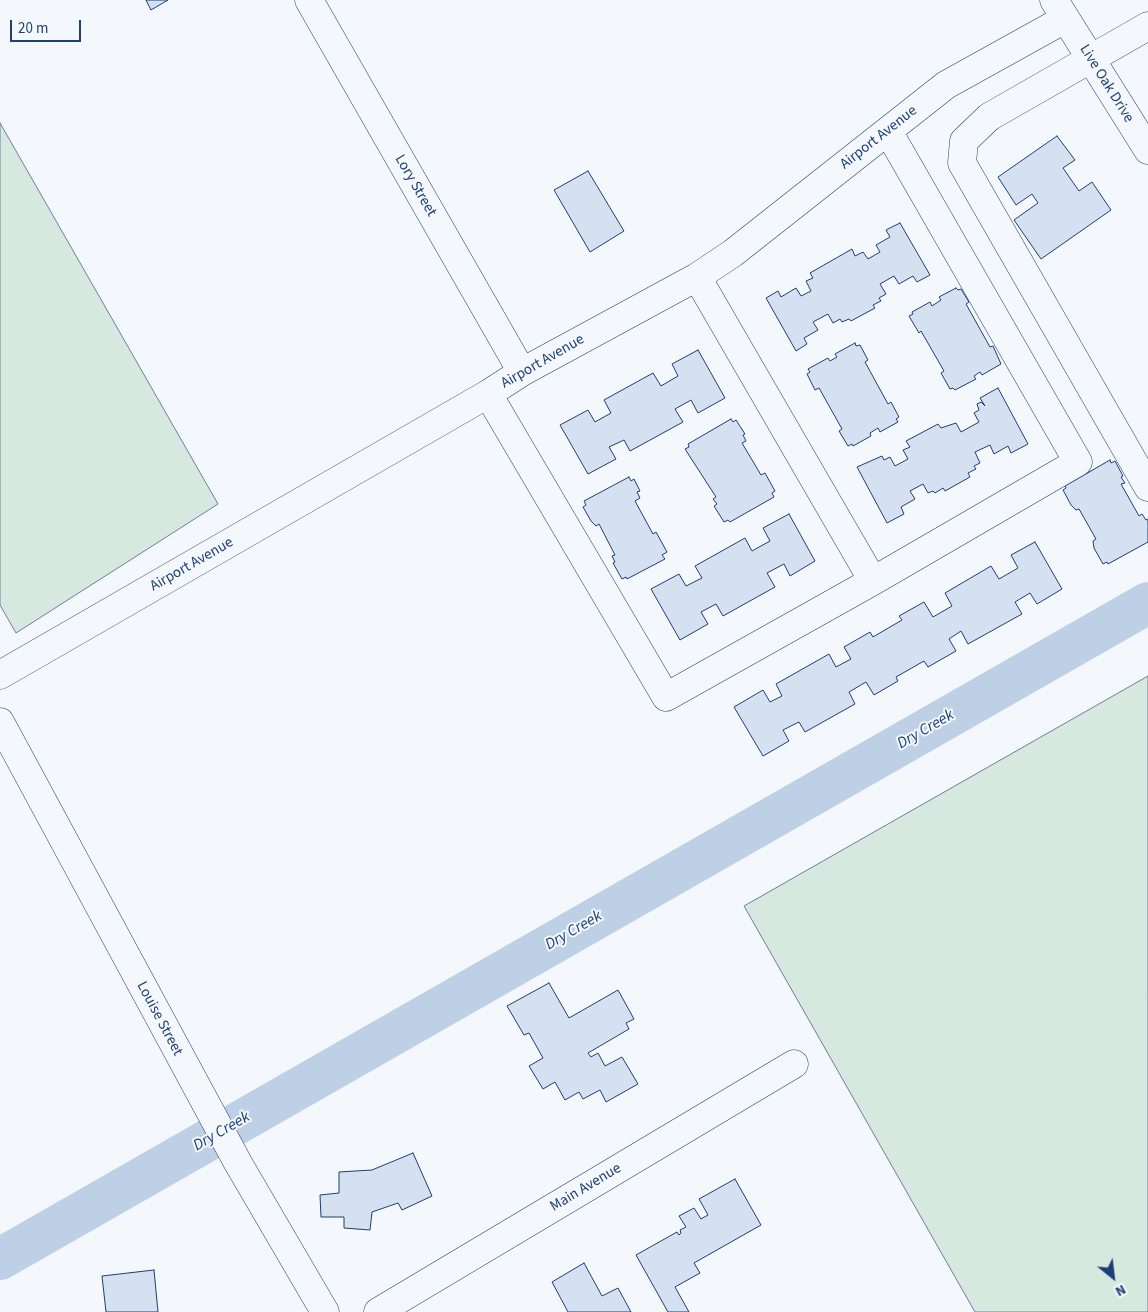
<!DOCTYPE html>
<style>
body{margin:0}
#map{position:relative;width:1148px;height:1312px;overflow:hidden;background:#f4f7fb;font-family:"Source Sans 3",sans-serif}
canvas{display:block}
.north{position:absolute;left:1088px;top:1252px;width:50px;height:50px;-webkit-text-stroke:4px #f4f7fb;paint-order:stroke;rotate:151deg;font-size:14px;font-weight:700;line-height:20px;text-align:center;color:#1d3f73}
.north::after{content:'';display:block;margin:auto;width:18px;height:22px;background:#1d3f73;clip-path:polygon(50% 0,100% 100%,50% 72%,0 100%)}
.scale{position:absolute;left:10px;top:20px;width:71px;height:22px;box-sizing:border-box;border:2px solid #1d3f73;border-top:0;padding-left:6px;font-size:15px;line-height:18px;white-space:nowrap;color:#1d3f73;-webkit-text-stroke:4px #f4f7fb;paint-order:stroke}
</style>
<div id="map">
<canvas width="1148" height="1312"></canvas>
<div class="north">N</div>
<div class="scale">20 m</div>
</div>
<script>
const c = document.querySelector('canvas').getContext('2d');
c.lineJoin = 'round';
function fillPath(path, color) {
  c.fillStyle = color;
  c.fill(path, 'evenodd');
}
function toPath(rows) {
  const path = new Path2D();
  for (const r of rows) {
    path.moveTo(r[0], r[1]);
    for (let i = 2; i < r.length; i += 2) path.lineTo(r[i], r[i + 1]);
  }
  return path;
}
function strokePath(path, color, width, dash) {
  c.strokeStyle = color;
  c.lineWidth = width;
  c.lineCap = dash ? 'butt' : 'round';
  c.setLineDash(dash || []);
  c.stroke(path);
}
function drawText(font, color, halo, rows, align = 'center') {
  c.font = font + ' "Source Sans 3",sans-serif';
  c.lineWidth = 4;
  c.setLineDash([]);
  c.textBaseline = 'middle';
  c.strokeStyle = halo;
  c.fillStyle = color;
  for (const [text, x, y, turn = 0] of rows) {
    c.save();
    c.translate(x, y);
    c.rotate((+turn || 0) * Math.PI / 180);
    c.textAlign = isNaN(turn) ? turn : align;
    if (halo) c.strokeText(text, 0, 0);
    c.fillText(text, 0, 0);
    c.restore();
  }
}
const green = toPath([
 [0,123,218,504,16,633,0,605,0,123],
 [1148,676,1148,1312,975,1312,744,906,1148,676]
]);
fillPath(green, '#d7e8df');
strokePath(green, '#687fa3', 1);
strokePath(toPath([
 [0,1259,1148,603]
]), '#bed0e5', 42);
const building = toPath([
 [146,0,168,0,151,10,146,0],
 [1057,136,1075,160,1063,168,1079,191,1092,182,1111,210,1041,259,1014,220,1038,203,1032,194,1016,205,998,177,1057,136],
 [588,171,624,231,590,252,554,190,588,171],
 [900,223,930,275,917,282,913,276,899,284,894,276,880,284,886,294,879,298,881,301,873,305,875,308,851,321,849,319,842,322,840,319,833,323,828,314,813,322,818,330,804,338,807,344,796,351,766,298,778,291,781,297,796,288,801,296,811,291,806,281,813,278,810,273,852,249,855,256,863,252,868,259,880,252,876,245,890,237,886,230,900,223],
 [956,288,958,290,961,289,969,302,966,304,990,347,993,346,1001,364,982,375,980,372,974,376,976,379,955,390,953,388,950,389,941,373,944,371,921,331,919,333,909,316,913,314,912,312,930,302,932,306,941,300,939,297,956,288],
 [855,343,856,346,860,345,868,360,865,362,888,404,891,402,899,417,896,419,898,422,880,432,878,428,870,433,871,436,853,446,852,444,848,446,839,431,842,429,819,388,815,390,807,374,810,372,808,369,828,358,830,361,837,357,835,354,855,343],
 [698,350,725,398,698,413,691,400,675,409,683,422,630,451,624,440,609,447,616,459,588,474,560,425,588,410,595,422,611,413,604,400,653,373,661,386,678,376,672,364,698,350],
 [998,388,1028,444,1011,453,1008,446,994,454,990,445,975,452,980,463,974,466,976,469,968,473,970,477,945,491,943,488,935,493,933,491,928,493,923,484,910,491,915,499,901,507,904,514,887,523,857,467,882,456,884,460,890,457,895,466,908,459,903,450,910,447,906,441,938,424,941,428,956,423,961,432,979,422,974,413,979,410,977,404,981,402,985,406,980,398,998,388],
 [731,419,733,422,736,420,745,434,743,435,746,441,742,443,761,475,765,473,775,491,772,493,774,497,730,522,728,520,724,522,714,506,717,504,713,499,716,497,685,449,689,447,688,444,731,419],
 [1110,460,1111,463,1115,461,1123,476,1121,477,1125,483,1121,484,1139,516,1142,514,1146,520,1148,519,1148,542,1108,564,1107,562,1103,564,1094,548,1093,541,1096,539,1079,509,1076,510,1071,505,1063,490,1066,488,1065,486,1110,460],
 [629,477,631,481,634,479,640,491,637,492,640,498,635,501,653,534,656,532,667,552,662,555,665,559,627,579,626,577,622,579,613,563,615,562,612,556,615,555,599,524,596,526,591,521,583,507,586,505,584,501,629,477],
 [789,514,815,561,790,576,784,564,767,573,775,587,723,616,716,604,701,612,708,624,680,640,651,589,679,574,686,586,702,578,695,566,745,538,752,551,770,541,763,528,789,514],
 [1035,542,1062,589,1037,604,1030,593,1015,602,1022,614,968,644,961,631,949,639,956,651,928,667,924,661,896,677,898,681,874,695,866,682,849,692,855,704,805,732,799,722,783,730,789,741,763,756,734,707,763,690,770,702,782,696,776,684,829,654,836,667,851,659,844,647,870,632,873,637,902,620,899,616,924,602,933,617,952,606,945,593,991,566,999,579,1018,568,1011,555,1035,542],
 [549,983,569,1018,618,990,634,1019,626,1023,629,1029,588,1053,591,1057,598,1053,605,1066,622,1057,638,1084,606,1102,600,1090,583,1099,579,1092,565,1100,555,1082,543,1089,529,1066,543,1058,529,1033,524,1035,507,1006,549,983],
 [413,1153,432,1196,402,1210,398,1203,372,1212,370,1230,344,1228,344,1217,321,1217,320,1195,339,1193,339,1172,372,1170,413,1153],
 [735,1179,761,1225,694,1263,700,1273,675,1287,689,1312,668,1312,636,1255,677,1232,679,1235,681,1233,680,1230,686,1227,679,1216,694,1208,701,1219,708,1215,699,1199,735,1179],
 [584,1263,602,1296,618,1288,631,1312,568,1312,552,1282,584,1263],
 [154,1270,158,1312,106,1312,102,1276,154,1270]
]);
fillPath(building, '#d5e0f0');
strokePath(building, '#1d3f73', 1);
const minor = toPath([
 [309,0,522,372],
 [1054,0,1148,150],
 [1148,26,989,117,964,141,962,163,1148,487],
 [697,277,873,581],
 [488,394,666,697,873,581,1078,462,888,131],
 [0,675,488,394,522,372,697,277,733,253,946,85,1065,19],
 [0,722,238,1163,325,1312],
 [378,1312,794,1064]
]);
strokePath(minor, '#1d3f73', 29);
strokePath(minor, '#f4f7fb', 28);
drawText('15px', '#1d3f73', '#f4f7fb', [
 ["Live Oak Drive",1106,84,58],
 ["Airport Avenue",879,138,-38],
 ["Lory Street",415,186,60],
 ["Airport Avenue",543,362,-30],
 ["Airport Avenue",192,565,-30],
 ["Louise Street",159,1019,62],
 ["Main Avenue",586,1188,-31]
]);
drawText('italic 16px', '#1d3f73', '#f4f7fb', [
 ["Dry Creek",926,730,-30],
 ["Dry Creek",574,931,-30],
 ["Dry Creek",222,1132,-30]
]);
</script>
